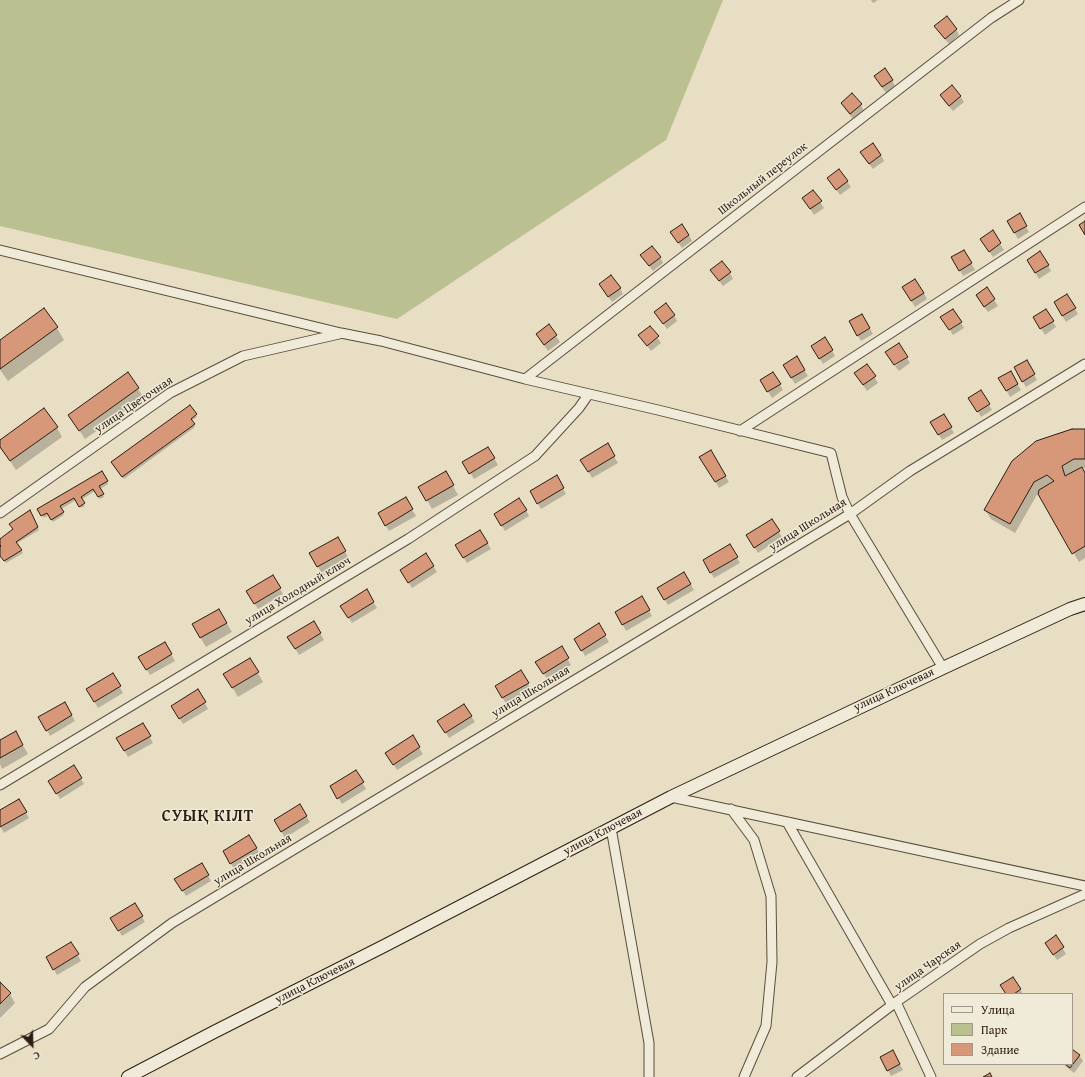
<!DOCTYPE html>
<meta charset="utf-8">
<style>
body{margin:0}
#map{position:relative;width:1085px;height:1077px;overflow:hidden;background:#e8dec3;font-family:"Gentium Book Plus",serif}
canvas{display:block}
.legend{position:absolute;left:943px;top:993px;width:130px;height:72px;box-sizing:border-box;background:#f0ead8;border:1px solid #a29889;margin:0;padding:5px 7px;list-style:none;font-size:12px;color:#2d1d12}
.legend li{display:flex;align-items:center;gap:8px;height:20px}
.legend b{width:20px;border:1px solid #a29889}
.north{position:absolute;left:12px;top:1025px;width:40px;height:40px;-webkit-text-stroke:3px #f0ead8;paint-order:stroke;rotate:157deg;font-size:11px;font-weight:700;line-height:16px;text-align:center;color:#2d1d12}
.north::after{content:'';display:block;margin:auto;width:14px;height:18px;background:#2d1d12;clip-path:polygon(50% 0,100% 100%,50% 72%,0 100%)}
</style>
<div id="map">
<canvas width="1085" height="1077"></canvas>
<ul class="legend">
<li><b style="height:5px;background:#f0ead8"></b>Улица</li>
<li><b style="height:11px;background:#bbc090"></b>Парк</li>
<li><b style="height:11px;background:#d69879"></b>Здание</li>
</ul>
<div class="north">С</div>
</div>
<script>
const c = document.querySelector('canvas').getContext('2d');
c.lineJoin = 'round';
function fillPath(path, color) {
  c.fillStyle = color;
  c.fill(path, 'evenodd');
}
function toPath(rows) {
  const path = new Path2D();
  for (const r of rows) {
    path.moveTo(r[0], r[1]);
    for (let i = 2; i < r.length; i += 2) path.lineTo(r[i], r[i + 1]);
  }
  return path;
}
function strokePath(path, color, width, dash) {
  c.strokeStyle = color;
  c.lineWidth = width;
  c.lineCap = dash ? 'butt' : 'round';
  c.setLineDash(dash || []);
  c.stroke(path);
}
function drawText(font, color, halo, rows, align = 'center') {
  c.font = font + ' "Gentium Book Plus",serif';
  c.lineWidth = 3;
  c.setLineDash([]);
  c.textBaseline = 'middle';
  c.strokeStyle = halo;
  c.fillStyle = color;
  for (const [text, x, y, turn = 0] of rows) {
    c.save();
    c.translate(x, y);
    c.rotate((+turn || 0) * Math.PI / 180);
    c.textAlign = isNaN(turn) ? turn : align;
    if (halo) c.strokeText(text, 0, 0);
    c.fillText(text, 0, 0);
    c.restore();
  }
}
fillPath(toPath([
 [0,0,723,0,666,140,397,319,0,226]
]), '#bbc090');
fillPath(toPath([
 [871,0,878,0,873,3],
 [956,29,959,35,949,44,939,32],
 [892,80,895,86,886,93,878,82],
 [941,95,960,96,964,102,953,111,944,101],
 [842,103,861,105,864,111,854,120,845,109],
 [861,153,881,155,884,161,873,169],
 [839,170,851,187,840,195,832,184],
 [813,191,824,208,814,215,807,204],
 [1019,215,1029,232,1018,239,1008,221],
 [992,232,1004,250,993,257,985,245],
 [689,235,692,241,682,248,675,238],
 [964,251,975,270,963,276,953,258],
 [641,255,660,257,663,263,653,271],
 [1048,265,1051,271,1039,279,1031,266],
 [730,273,733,279,723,286,715,276],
 [620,288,623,294,612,302,604,290],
 [987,289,998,306,988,312,980,301],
 [924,293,927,299,915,307,907,294],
 [1067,295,1078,314,1066,322,1055,303],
 [44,310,57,328,64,340,8,381,0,370,0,342],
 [953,310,964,328,953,335,942,317],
 [1046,310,1056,327,1045,335,1034,317],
 [655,312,674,315,677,321,667,329],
 [862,315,873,334,861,341,850,322],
 [549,326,560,342,548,351,537,335],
 [650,327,661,343,651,351,640,336],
 [825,338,835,356,823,364,812,346],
 [797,358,808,376,795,384,784,365],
 [907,358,910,363,899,371,895,366],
 [1026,361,1037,380,1026,387,1015,368],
 [867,365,878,383,867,391,859,379],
 [1010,372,1021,390,1010,397,1000,379],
 [773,373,783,390,772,398,761,380],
 [128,374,144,398,85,439,69,415],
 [981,391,992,410,981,417,970,398],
 [196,415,197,417,191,421,195,427,124,479,113,464],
 [943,415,954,433,942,440,932,422],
 [57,428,62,437,16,470,0,446,0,441],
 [1085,430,1085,468,1081,468,1085,475,1085,558,1079,562,1038,493,1015,533,991,519,985,510],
 [607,445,618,463,592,478,582,460],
 [488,448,498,465,474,479,464,463],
 [710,451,729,482,719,488,701,457],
 [101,472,108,484,100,489,104,497,100,499,95,491,81,500,85,506,81,508,76,500,61,509,64,515,53,522,49,515,44,518,39,509],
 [446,473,458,495,432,509,420,487],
 [556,477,566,494,541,509,531,492],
 [405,498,416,516,389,531,379,514],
 [526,510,529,516,505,531,495,514],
 [30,512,39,530,16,544,23,553,6,563,0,555,0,548,2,547,0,545,0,540,14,530],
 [771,520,782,537,758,553,747,535],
 [480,531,491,549,467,563,456,546],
 [338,538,350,561,323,576,311,554],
 [730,546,740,563,714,578,704,561],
 [426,555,437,572,412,588,405,576],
 [684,573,694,590,668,605,658,588],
 [273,577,283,594,258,609,248,592],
 [366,591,377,608,352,623,341,606],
 [642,598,652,616,626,631,616,612],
 [219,610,232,632,206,647,193,625],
 [314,622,324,640,299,655,288,637],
 [598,625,609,642,585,656,575,639],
 [164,643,175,661,150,675,140,658],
 [561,648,571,665,547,679,537,662],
 [250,660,263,682,238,697,225,675],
 [521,672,531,689,506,704,496,686],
 [113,675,123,693,98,708,87,690],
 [198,691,208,709,183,724,173,706],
 [65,703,75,721,50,736,40,718],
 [471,716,475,722,449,738,439,721],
 [143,725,153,743,128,757,118,739],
 [15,732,28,754,2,769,0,764,0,741],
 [412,737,423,754,397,770,390,759],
 [74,767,84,784,60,799,50,781],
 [355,771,366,789,342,804,331,786],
 [19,800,29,818,4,833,0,826,0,812],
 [299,805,310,822,285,838,275,820],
 [249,836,260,854,234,869,224,851],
 [201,864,211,881,186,896,176,880],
 [134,904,145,922,122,936,111,918],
 [1056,937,1066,954,1057,960,1050,949],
 [71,943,81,961,57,975,47,957],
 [1013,978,1023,994,1006,994],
 [0,983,10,994,15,1003,0,1018],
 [1072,1050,1079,1055,1083,1061,1074,1073,1065,1066,1064,1064,1072,1064],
 [896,1057,903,1070,891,1076,888,1070]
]), '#0003');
const building = toPath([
 [947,16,957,29,945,39,934,26,947,16],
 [885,68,893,80,882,87,874,76,885,68],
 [952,85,961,96,949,106,940,95,952,85],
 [852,93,862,104,850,114,841,103,852,93],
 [873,143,881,155,869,164,860,152,873,143],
 [839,169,848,181,836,190,827,178,839,169],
 [813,190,822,201,810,209,802,198,813,190],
 [1020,213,1027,226,1014,233,1007,221,1020,213],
 [1085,221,1085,235,1079,225,1085,221],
 [682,224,689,235,678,243,670,232,682,224],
 [993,230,1001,243,989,252,980,239,993,230],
 [652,246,661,257,649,266,640,255,652,246],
 [964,250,972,263,959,271,951,257,964,250],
 [1040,251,1049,265,1035,273,1027,260,1040,251],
 [722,261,731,272,719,281,710,270,722,261],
 [611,275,621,288,608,297,599,284,611,275],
 [915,279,924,293,911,301,902,287,915,279],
 [987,287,995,299,984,307,976,295,987,287],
 [1067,294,1076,308,1062,316,1054,302,1067,294],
 [666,303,675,315,663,324,654,312,666,303],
 [44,308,58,327,0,369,0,340,44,308],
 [953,309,962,322,949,330,940,317,953,309],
 [1046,309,1054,321,1040,329,1033,317,1046,309],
 [862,314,870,328,857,336,849,321,862,314],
 [549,324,557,335,544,345,536,334,549,324],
 [650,326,659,336,647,346,638,335,650,326],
 [825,337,833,350,819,359,811,346,825,337],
 [899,343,908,357,894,365,885,352,899,343],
 [797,356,805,370,791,378,783,365,797,356],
 [1027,360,1035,374,1022,382,1014,367,1027,360],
 [867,364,876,376,863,385,854,373,867,364],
 [1011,371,1018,384,1006,391,998,378,1011,371],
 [128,372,139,388,79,431,68,415,128,372],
 [773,372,781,384,767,392,760,380,773,372],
 [981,390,990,404,977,412,968,398,981,390],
 [190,405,197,414,191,419,195,424,122,477,111,462,190,405],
 [44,408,58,427,10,461,0,447,0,440,44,408],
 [944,414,952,427,938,435,930,422,944,414],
 [1072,429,1085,429,1085,459,1074,459,1062,466,1065,476,1082,467,1085,473,1085,546,1072,554,1038,494,1039,490,1054,481,1047,475,1034,482,1010,524,984,510,1012,461,1036,441,1072,429],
 [608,443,615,456,588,472,580,460,608,443],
 [488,447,495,458,469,474,462,462,488,447],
 [711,450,726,476,715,482,699,457,711,450],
 [102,471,108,481,99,486,104,494,98,497,93,489,81,497,85,503,79,507,74,498,60,506,64,512,51,520,47,513,41,516,37,509,102,471],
 [446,471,454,485,426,501,418,487,446,471],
 [557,475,564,488,537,504,530,491,557,475],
 [406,497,413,509,385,526,378,513,406,497],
 [519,498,527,510,501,526,494,514,519,498],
 [30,510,38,527,16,542,22,550,4,561,0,556,0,547,1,546,0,545,0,539,13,529,9,524,30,510],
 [772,519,780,531,754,548,746,535,772,519],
 [480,530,488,543,463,558,455,545,480,530],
 [338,537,346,551,317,567,309,553,338,537],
 [730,544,738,557,710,573,703,560,730,544],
 [426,553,434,566,408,583,400,570,426,553],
 [684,572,691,584,664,600,657,588,684,572],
 [273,575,281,588,254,604,246,591,273,575],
 [367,589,374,602,348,618,340,606,367,589],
 [642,596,650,610,622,625,615,612,642,596],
 [219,609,227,623,200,638,192,624,219,609],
 [314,621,321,633,295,649,287,637,314,621],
 [599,623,606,635,581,651,574,639,599,623],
 [165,642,172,654,146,670,138,657,165,642],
 [562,646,569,658,543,674,535,662,562,646],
 [250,658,259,672,232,688,223,674,250,658],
 [521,670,529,683,502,698,495,686,521,670],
 [113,673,121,686,94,702,86,689,113,673],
 [198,689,206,702,179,719,171,706,198,689],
 [65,702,72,715,46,731,38,717,65,702],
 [464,704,472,716,445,733,437,721,464,704],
 [143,723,151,736,124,751,116,738,143,723],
 [16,731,23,745,0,758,0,740,16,731],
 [413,735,420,747,393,765,385,753,413,735],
 [74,765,82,778,56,794,48,781,74,765],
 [356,770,364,782,337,799,330,786,356,770],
 [19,799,27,812,0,827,0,810,19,799],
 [300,804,307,816,281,832,274,820,300,804],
 [249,835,257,848,230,864,223,851,249,835],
 [202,863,209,875,182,891,174,879,202,863],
 [135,903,143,916,118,931,110,918,135,903],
 [1056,935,1064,947,1053,955,1045,943,1056,935],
 [71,942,79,954,53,970,46,957,71,942],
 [1013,977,1021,989,1014,994,1006,994,1000,985,1013,977],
 [0,982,11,993,0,1004,0,982],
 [1072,1049,1080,1055,1070,1068,1065,1064,1072,1064,1072,1049],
 [893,1050,900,1064,887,1071,880,1057,893,1050],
 [990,1073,992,1077,983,1077,990,1073]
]);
fillPath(building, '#d69879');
strokePath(building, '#2d1d12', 1);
const street = toPath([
 [0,250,341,333,381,341,525,379,658,410,831,453,842,497,850,514,943,668],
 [525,379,991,18,1019,0],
 [740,431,1085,207],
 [0,513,170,393,243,356,339,334],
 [0,785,408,539,535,456,579,408,588,395],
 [671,797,1085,886],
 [731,809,754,840,771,896,772,962,766,1026,744,1077],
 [787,822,892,1005],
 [611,828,649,1043,649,1077],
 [896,1002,931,1077],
 [0,1054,49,1029,85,987,172,923,850,514,910,471,1085,364],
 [797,1077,896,1002,980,944,1009,928,1085,894]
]);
const secondary = toPath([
 [128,1077,214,1032,384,946,671,797,943,668,1070,609,1085,604]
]);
strokePath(street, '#5c4d3e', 11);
strokePath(secondary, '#2d1d12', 14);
strokePath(street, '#f0ead8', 9);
strokePath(secondary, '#f0ead8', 12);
drawText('12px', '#2d1d12', '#f0ead8', [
 ["Школьный переулок",763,179,-38],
 ["улица Цветочная",134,405,-34],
 ["улица Школьная",808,525,-32],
 ["улица Холодный ключ",298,591,-31],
 ["улица Ключевая",894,690,-25],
 ["улица Школьная",531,692,-31],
 ["улица Ключевая",603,832,-28],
 ["улица Школьная",253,860,-31],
 ["улица Чарская",928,966,-35],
 ["улица Ключевая",315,981,-27]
]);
c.letterSpacing = '1px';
drawText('bold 16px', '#2d1d12', '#f0ead8', [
 ["СУЫҚ КІЛТ",208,817]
]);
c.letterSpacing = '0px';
</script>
